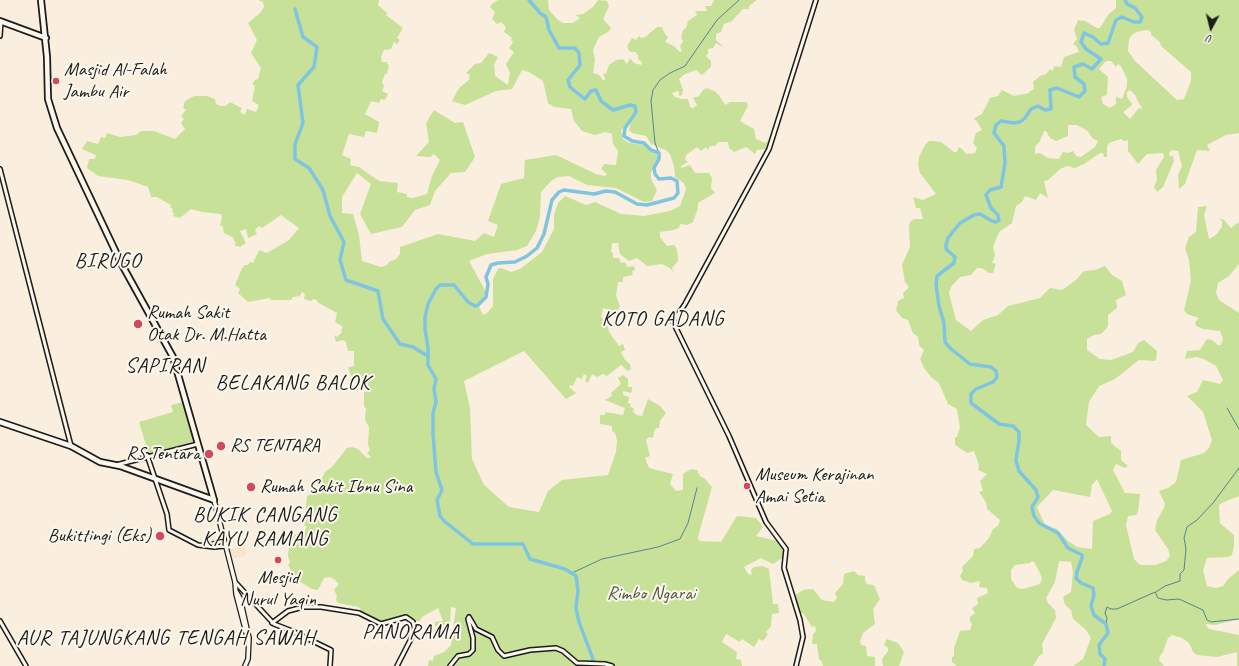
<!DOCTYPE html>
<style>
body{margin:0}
#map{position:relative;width:1239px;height:666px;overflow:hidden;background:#faeede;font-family:Caveat,sans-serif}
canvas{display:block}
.north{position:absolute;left:1191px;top:8px;width:40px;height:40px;-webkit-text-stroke:3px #fbf7ec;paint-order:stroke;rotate:187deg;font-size:11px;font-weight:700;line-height:16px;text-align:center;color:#1c1c1c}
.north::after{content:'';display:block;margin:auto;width:14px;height:18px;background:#1c1c1c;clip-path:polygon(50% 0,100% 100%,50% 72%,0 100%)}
</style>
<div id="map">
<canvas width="1239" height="666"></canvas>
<div class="north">U</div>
</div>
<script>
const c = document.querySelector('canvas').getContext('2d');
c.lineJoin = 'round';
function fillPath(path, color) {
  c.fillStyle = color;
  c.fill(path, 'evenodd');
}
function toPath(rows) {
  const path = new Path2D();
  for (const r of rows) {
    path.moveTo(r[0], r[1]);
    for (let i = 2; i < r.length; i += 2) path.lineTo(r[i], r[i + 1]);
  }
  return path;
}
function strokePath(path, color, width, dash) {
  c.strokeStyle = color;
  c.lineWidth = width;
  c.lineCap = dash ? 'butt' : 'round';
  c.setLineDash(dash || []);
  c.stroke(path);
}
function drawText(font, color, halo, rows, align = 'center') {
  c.font = font + ' Caveat,sans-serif';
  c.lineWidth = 4;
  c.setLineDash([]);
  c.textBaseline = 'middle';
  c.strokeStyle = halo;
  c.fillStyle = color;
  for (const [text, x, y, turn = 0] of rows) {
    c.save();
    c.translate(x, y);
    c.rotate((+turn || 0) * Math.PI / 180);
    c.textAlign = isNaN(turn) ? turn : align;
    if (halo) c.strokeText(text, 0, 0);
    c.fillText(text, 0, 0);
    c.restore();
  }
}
fillPath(toPath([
 [245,546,247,553,245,556,231,559,228,550]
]), '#f9e4cd');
fillPath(toPath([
 [258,0,379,0,378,5,387,13,386,15,403,28,397,38,400,40,397,44,394,42,391,49,384,50,381,57,382,62,388,62,387,64,389,65,387,74,385,74,382,82,384,86,382,91,388,94,385,100,381,99,379,103,371,101,365,114,379,122,377,133,366,131,364,137,349,134,342,155,351,159,350,165,359,167,379,181,398,183,397,192,407,194,407,197,413,198,427,194,432,176,440,160,434,154,430,157,416,156,429,142,426,123,434,110,455,123,463,122,475,157,465,172,451,173,435,191,430,205,415,210,402,227,371,234,360,214,371,184,357,173,342,197,342,213,353,214,359,235,362,261,381,267,387,265,389,262,396,259,400,254,400,247,438,234,475,241,484,233,494,237,498,225,488,221,501,184,524,178,525,160,556,155,596,174,605,176,607,174,601,169,604,164,616,165,618,151,613,144,612,134,605,132,595,135,582,131,574,121,571,109,554,107,548,103,543,81,529,72,522,70,512,89,496,91,465,105,452,101,459,88,469,80,470,75,466,73,475,64,481,63,489,53,498,57,494,65,495,76,508,85,510,73,506,64,514,52,509,48,513,42,511,40,512,38,504,32,506,27,501,22,497,24,492,19,495,12,490,7,492,4,498,0,548,0,549,10,558,20,563,23,573,23,580,18,575,15,583,14,593,7,598,0,607,1,609,6,603,19,611,28,608,32,599,37,593,50,595,60,593,73,599,75,604,81,605,79,603,73,606,74,609,65,616,60,623,59,627,64,630,58,634,63,641,65,642,62,638,59,638,55,635,52,630,52,627,46,632,38,636,40,639,36,641,38,645,37,657,27,662,27,665,34,668,37,665,42,674,46,680,52,682,51,680,46,683,41,681,38,683,30,686,28,688,21,697,15,695,11,707,11,705,6,711,6,714,0,757,0,749,6,749,9,743,9,732,21,724,24,721,32,716,34,716,40,725,48,716,43,713,48,708,49,708,53,706,56,711,61,711,67,702,75,696,70,685,74,679,79,683,90,682,95,679,96,679,91,672,93,675,97,682,99,688,99,690,107,693,108,697,105,693,98,699,96,703,90,707,88,714,91,719,95,725,105,730,102,747,102,748,106,740,121,754,129,756,139,765,143,770,139,770,142,766,149,757,150,755,154,746,147,734,152,729,148,728,142,718,142,715,146,710,146,708,150,706,147,701,151,697,147,686,155,685,160,688,162,681,166,681,168,690,165,695,173,709,173,712,178,711,188,715,193,698,203,698,208,693,222,687,225,680,224,679,228,674,230,660,232,660,237,667,246,674,245,677,249,678,261,672,268,674,273,670,268,662,264,647,266,637,258,629,261,620,254,618,243,612,243,611,252,613,253,613,258,619,258,621,263,625,262,627,267,634,266,635,270,632,271,633,275,623,277,623,282,618,282,616,296,620,306,617,312,603,308,601,318,605,319,604,323,607,324,609,332,619,346,623,344,625,350,621,352,625,360,630,364,631,369,628,371,621,365,607,376,603,374,597,377,592,374,588,383,585,381,587,376,584,374,582,379,577,377,573,386,570,385,569,387,576,393,566,399,524,351,464,381,470,408,472,459,484,485,509,507,539,512,548,491,562,480,608,475,616,452,617,440,615,433,612,431,612,426,600,424,600,415,605,415,605,412,623,415,625,408,605,400,612,396,611,393,621,384,618,378,623,375,628,379,628,387,632,387,632,391,631,393,623,391,623,395,629,397,628,403,631,404,630,407,634,408,633,412,637,415,642,416,648,399,660,406,666,413,660,421,659,428,656,428,654,432,653,438,649,437,646,440,650,456,645,458,649,468,673,474,670,484,676,491,683,490,683,474,691,469,697,470,700,476,704,478,712,487,698,537,699,541,721,542,737,516,756,518,763,527,756,536,782,542,785,556,773,564,761,558,744,567,748,574,752,575,751,570,754,567,763,566,769,569,773,604,778,604,779,613,772,614,771,626,766,632,768,634,763,641,759,639,754,647,742,639,740,642,726,634,722,642,737,652,736,659,741,660,742,666,428,666,429,660,433,661,434,656,444,652,451,645,456,608,451,607,450,623,445,622,445,627,435,626,435,622,443,621,438,608,422,617,420,621,414,621,408,616,404,615,382,624,359,613,361,609,358,607,338,603,336,600,337,596,334,590,339,584,335,580,330,577,324,578,318,590,312,589,299,581,290,573,291,571,289,566,288,564,290,563,288,556,290,537,302,531,305,531,307,527,304,525,307,518,305,514,307,496,315,492,325,472,332,467,347,448,352,447,358,449,367,458,371,458,367,452,370,451,368,444,369,427,365,420,366,408,364,407,364,392,366,392,366,384,368,383,360,376,352,380,348,367,354,366,354,351,348,351,346,342,343,340,336,342,334,335,337,337,342,332,341,330,343,327,335,322,337,313,317,302,317,300,313,299,311,301,304,299,305,294,302,292,300,296,293,297,291,300,271,300,270,298,248,302,238,293,240,289,235,285,242,268,245,265,248,265,250,262,253,263,259,250,267,253,289,240,299,228,281,215,262,228,259,226,255,230,257,234,248,238,246,229,240,231,246,243,240,247,234,245,236,243,233,239,234,238,224,233,223,227,220,225,222,218,221,214,202,212,191,209,180,218,173,216,174,213,172,212,173,209,170,207,171,205,157,197,151,197,148,187,128,180,98,176,87,168,89,159,95,159,96,155,82,149,87,141,98,144,101,137,105,138,107,133,120,137,136,135,141,131,154,131,175,139,185,129,181,123,184,119,181,116,186,110,183,108,185,101,194,96,207,96,215,99,216,104,221,106,226,106,230,102,242,108,240,112,245,115,247,109,256,112,259,105,252,101,255,86,252,84,255,80,258,79,261,68,251,53,257,40,248,23,260,13,264,7,263,2],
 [631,121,629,130,632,133,646,136,651,144,666,150,670,154,674,166,675,177,684,183,686,189,680,206,670,211,644,216,621,214,595,202,586,205,565,196,558,203,554,215,554,229,542,252,520,269,511,272,501,268,498,269,493,279,493,306,487,313,483,315,478,304,482,301,486,292,469,261,487,254,517,250,527,246,536,231,540,217,541,192,551,181,558,177,569,176,587,185,616,188,644,202,652,201,657,190,651,179,651,173,659,156,650,151,644,145,629,143,623,139,621,130],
 [1116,0,1239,0,1239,133,1226,135,1207,145,1210,151,1197,150,1185,184,1179,189,1178,175,1182,166,1178,151,1172,150,1169,153,1170,157,1173,155,1174,161,1163,187,1157,192,1154,187,1157,180,1156,170,1164,157,1163,153,1147,154,1138,164,1128,151,1128,140,1124,141,1121,139,1109,143,1107,146,1107,157,1104,157,1103,153,1100,153,1084,164,1075,168,1067,166,1060,169,1048,180,1044,181,1048,198,1040,193,1036,200,1025,196,1022,202,1016,206,1012,223,999,232,993,247,995,255,992,263,996,264,993,273,989,273,982,268,977,268,971,275,960,277,951,287,949,293,956,320,971,331,983,320,998,315,1008,306,1040,298,1050,288,1062,290,1076,280,1084,271,1095,270,1105,266,1112,275,1122,281,1126,295,1116,300,1117,308,1108,315,1108,326,1106,329,1101,334,1094,335,1087,339,1087,350,1100,359,1111,360,1133,352,1138,343,1144,340,1157,351,1156,360,1154,361,1139,360,1115,379,1099,386,1089,402,1086,425,1099,437,1111,436,1111,443,1121,451,1121,460,1128,466,1125,468,1116,464,1113,470,1125,493,1140,494,1138,512,1136,515,1128,516,1126,525,1134,559,1140,565,1155,565,1166,561,1170,556,1168,549,1155,530,1157,520,1164,508,1165,504,1159,491,1168,488,1176,482,1181,460,1204,453,1209,448,1212,440,1203,412,1187,396,1197,392,1203,380,1220,384,1223,380,1216,366,1204,359,1196,357,1185,359,1187,351,1200,350,1207,339,1212,340,1218,345,1221,345,1223,339,1220,331,1203,329,1196,326,1195,322,1199,318,1187,314,1184,310,1191,281,1189,260,1185,248,1189,237,1196,232,1198,207,1207,206,1204,215,1209,239,1216,235,1222,227,1222,221,1218,218,1224,220,1231,228,1239,222,1239,264,1229,276,1218,283,1216,293,1219,300,1239,313,1239,496,1224,502,1219,505,1219,508,1220,523,1234,535,1234,547,1232,555,1228,557,1207,558,1203,570,1207,586,1216,588,1223,586,1228,579,1239,570,1239,619,1215,625,1205,624,1209,629,1239,635,1239,666,1237,666,1237,652,1217,657,1197,655,1193,652,1189,643,1182,638,1172,635,1168,638,1163,652,1160,656,1159,660,1164,666,1073,666,1083,659,1091,638,1086,630,1073,619,1071,610,1065,605,1063,597,1071,592,1073,572,1071,562,1059,561,1055,582,1046,598,1048,603,1055,610,1056,618,1042,644,1043,653,1039,656,1033,666,957,666,952,662,952,658,954,655,954,648,960,631,970,630,972,624,970,622,970,617,975,613,972,608,978,604,977,598,988,593,987,588,979,587,980,581,971,583,962,580,960,576,963,571,962,567,973,556,974,549,980,548,989,538,993,529,998,526,1000,520,987,509,986,502,979,492,983,491,980,481,987,474,978,470,979,465,974,451,967,453,955,445,955,437,957,437,960,428,957,409,948,404,939,383,931,377,924,368,920,359,924,350,919,345,918,337,913,333,908,320,902,318,896,310,898,301,904,298,903,293,909,287,905,282,902,265,910,247,909,227,910,222,914,219,923,219,920,208,916,208,913,197,923,200,936,194,920,173,918,165,919,157,925,145,929,141,933,141,941,142,954,152,957,152,959,147,963,150,966,154,975,153,977,148,973,143,976,133,982,130,976,120,973,119,982,114,990,98,998,96,1002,90,1014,96,1029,93,1030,91,1034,89,1033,82,1040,76,1046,74,1050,69,1053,71,1054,66,1061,67,1064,57,1079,52,1077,47,1073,44,1077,39,1074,30,1078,20,1085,21,1097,28,1100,28,1108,15,1116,8],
 [1147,30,1151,32,1151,35,1160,42,1161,46,1191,72,1191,81,1184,99,1177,100,1135,61,1128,51,1129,39,1132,35,1136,32],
 [1106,61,1111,61,1116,67,1118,64,1121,66,1127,79,1127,86,1122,99,1116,97,1116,104,1110,108,1103,104,1101,97,1107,95,1108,77,1099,69],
 [1130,90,1136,96,1137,100,1142,108,1142,109,1139,108,1130,119,1123,112,1131,106,1132,104,1127,97,1127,92],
 [1068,125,1077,125,1088,131,1092,138,1098,141,1095,147,1081,157,1076,156,1073,151,1068,153,1063,152,1059,159,1048,158,1040,153,1035,154,1035,147,1040,141,1044,131,1046,131,1050,138,1056,141,1068,136],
 [1097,479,1112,511,1110,514,1093,521,1092,549,1077,547,1068,541,1057,529,1045,525,1037,507,1053,490,1090,497,1092,485],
 [1032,561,1035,563,1042,578,1040,584,1023,589,1017,588,1011,579,1011,570,1015,565,1030,563],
 [183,402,195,441,149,455,139,422,173,412,171,405],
 [854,571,858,575,865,576,865,581,867,584,874,585,880,599,873,609,875,624,863,633,860,642,861,645,866,646,867,656,875,657,875,666,823,666,821,660,819,660,817,644,812,644,813,634,816,631,815,626,812,627,803,613,798,614,794,596,803,590,810,589,813,589,822,600,834,602,837,598,835,593,843,584,844,574],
 [887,639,898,643,904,652,899,666,883,666,882,659,888,651,888,648,884,645]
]), '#c7e298');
strokePath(toPath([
 [659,153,655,143,651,101,653,90,660,80,670,73,685,66,717,20,739,0],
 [1227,408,1239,429],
 [572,573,602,559,658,547,680,539,688,523,697,488],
 [1156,592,1165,586,1180,581,1180,574,1184,570,1186,549,1184,538,1187,527,1197,520,1213,503,1239,468],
 [1106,624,1107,618,1105,613,1107,607,1111,609,1117,609,1155,592,1158,598,1166,600,1179,599,1203,610,1207,620,1211,622,1239,619]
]), '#578192', 1);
strokePath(toPath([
 [529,0,540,13,546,17,549,30,559,48,575,48,579,53,580,65,568,80,570,87,585,99,591,91,596,90,601,101,613,110,630,105,635,106,636,112,625,128,624,136,632,141,644,143,651,150,659,153,659,159,654,168,655,174,659,179,671,178,677,181,678,193,674,198,647,205,637,204,615,192,606,191,594,194,564,190,559,192,552,200,544,234,537,248,527,256,515,262,498,263,491,265,486,277,488,284,486,297,478,305,475,306,468,302,454,285,440,285,436,289,428,304,425,317,425,329,428,348,428,365,436,379,434,389,436,402,433,413,433,433,436,472,442,490,437,500,440,516,444,521,473,544,523,544,530,559,565,569,576,576,578,590,576,608,579,622,593,659,592,666],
 [295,9,303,37,317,47,314,67,298,85,303,123,295,144,295,159,309,168,323,190,330,216,344,242,340,260,346,280,378,291,383,319,400,344,413,347,426,355],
 [1104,666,1105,659,1100,654,1099,645,1108,633,1106,624,1094,615,1091,606,1094,595,1093,588,1081,583,1076,578,1077,572,1082,558,1082,555,1068,548,1058,533,1039,523,1034,516,1032,507,1038,497,1036,490,1019,471,1016,460,1019,441,1019,432,1013,426,999,424,971,403,971,394,976,389,993,382,997,377,996,371,991,367,970,364,951,349,945,342,944,323,939,306,936,284,937,276,954,263,955,257,946,249,946,245,948,238,960,223,974,215,980,214,992,221,996,222,999,220,998,215,991,208,986,195,990,190,1001,187,1005,163,1004,146,994,133,996,125,1001,121,1014,123,1020,122,1025,118,1031,109,1038,106,1045,110,1051,109,1050,90,1057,88,1079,97,1085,91,1084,84,1075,77,1074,67,1083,64,1092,69,1101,59,1086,49,1081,42,1084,33,1093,37,1101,44,1108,43,1116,20,1122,17,1134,22,1140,22,1142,17,1135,8,1127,4,1125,0]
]), '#7fc4e0', 3.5);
const secondary = toPath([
 [0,36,1,21],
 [0,169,71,446],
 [147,455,167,514,169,530,198,545,214,547,225,546],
 [116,465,198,444],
 [208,546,224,540],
 [235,582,274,624,292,631,331,650,330,666],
 [0,621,26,666],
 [272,623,288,611,303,607,321,607,359,613,381,624,406,617,413,622,415,631,397,666],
 [450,666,458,656,469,654,473,650,473,638,468,619,469,617,476,629,492,637,498,650,504,656,530,650,556,648,563,651,577,663,605,664,612,666],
 [796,666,803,637,800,620,784,568,786,549,766,522,729,436,673,322,685,304,769,149,816,0]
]);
const primary = toPath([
 [214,500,235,582,236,594,248,640],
 [236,591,240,598,249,638,248,659,245,666]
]);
const highway = toPath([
 [41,0,47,57,48,99,57,128,121,263,173,357,214,500],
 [0,21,46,38],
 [0,422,71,446,100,462,120,466,214,500]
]);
strokePath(secondary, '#1c1c1c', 6);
strokePath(primary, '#1c1c1c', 6);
strokePath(highway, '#1c1c1c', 8);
strokePath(secondary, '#fbf7ec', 3);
strokePath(primary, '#fbf7ec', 3.5);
strokePath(highway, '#fbf7ec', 4.5);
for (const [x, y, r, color] of [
 [56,81,4,"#d1495b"],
 [138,324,5,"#d1495b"],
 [221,446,5,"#d1495b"],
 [209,454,5,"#d1495b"],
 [747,486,4,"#d1495b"],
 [251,487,5,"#d1495b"],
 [160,536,5,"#d1495b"],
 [278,560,4,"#d1495b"]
]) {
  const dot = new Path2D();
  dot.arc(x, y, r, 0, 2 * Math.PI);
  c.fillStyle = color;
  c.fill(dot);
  strokePath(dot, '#fbf7ec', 1.5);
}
drawText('19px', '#1c1c1c', '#fbf7ec', [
 ["Masjid Al-Falah",64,70],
 ["Jambu Air",64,92],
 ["Rumah Sakit",147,313],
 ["Otak Dr. M.Hatta",147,335],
 ["RS TENTARA",230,446],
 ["RS Tentara",200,454,"right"],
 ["Museum Kerajinan",755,475],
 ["Amai Setia",755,497],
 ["Rumah Sakit Ibnu Sina",260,487],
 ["Bukittingi (Eks)",151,536,"right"],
 ["Mesjid",278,578,"center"],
 ["Nurul Yaqin",278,600,"center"]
], 'left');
drawText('19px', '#4f5741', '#fbf7ec', [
 ["Rimbo Ngarai",651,594]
]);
c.letterSpacing = '1px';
drawText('21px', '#1c1c1c', '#fbf7ec', [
 ["BIRUGO",108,261],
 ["KOTO GADANG",663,319],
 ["SAPIRAN",165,366],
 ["BELAKANG BALOK",293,383],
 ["BUKIK CANGANG",265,515],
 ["KAYU RAMANG",265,539],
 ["PANORAMA",411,632],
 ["AUR TAJUNGKANG TENGAH SAWAH",166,638]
]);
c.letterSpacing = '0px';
</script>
